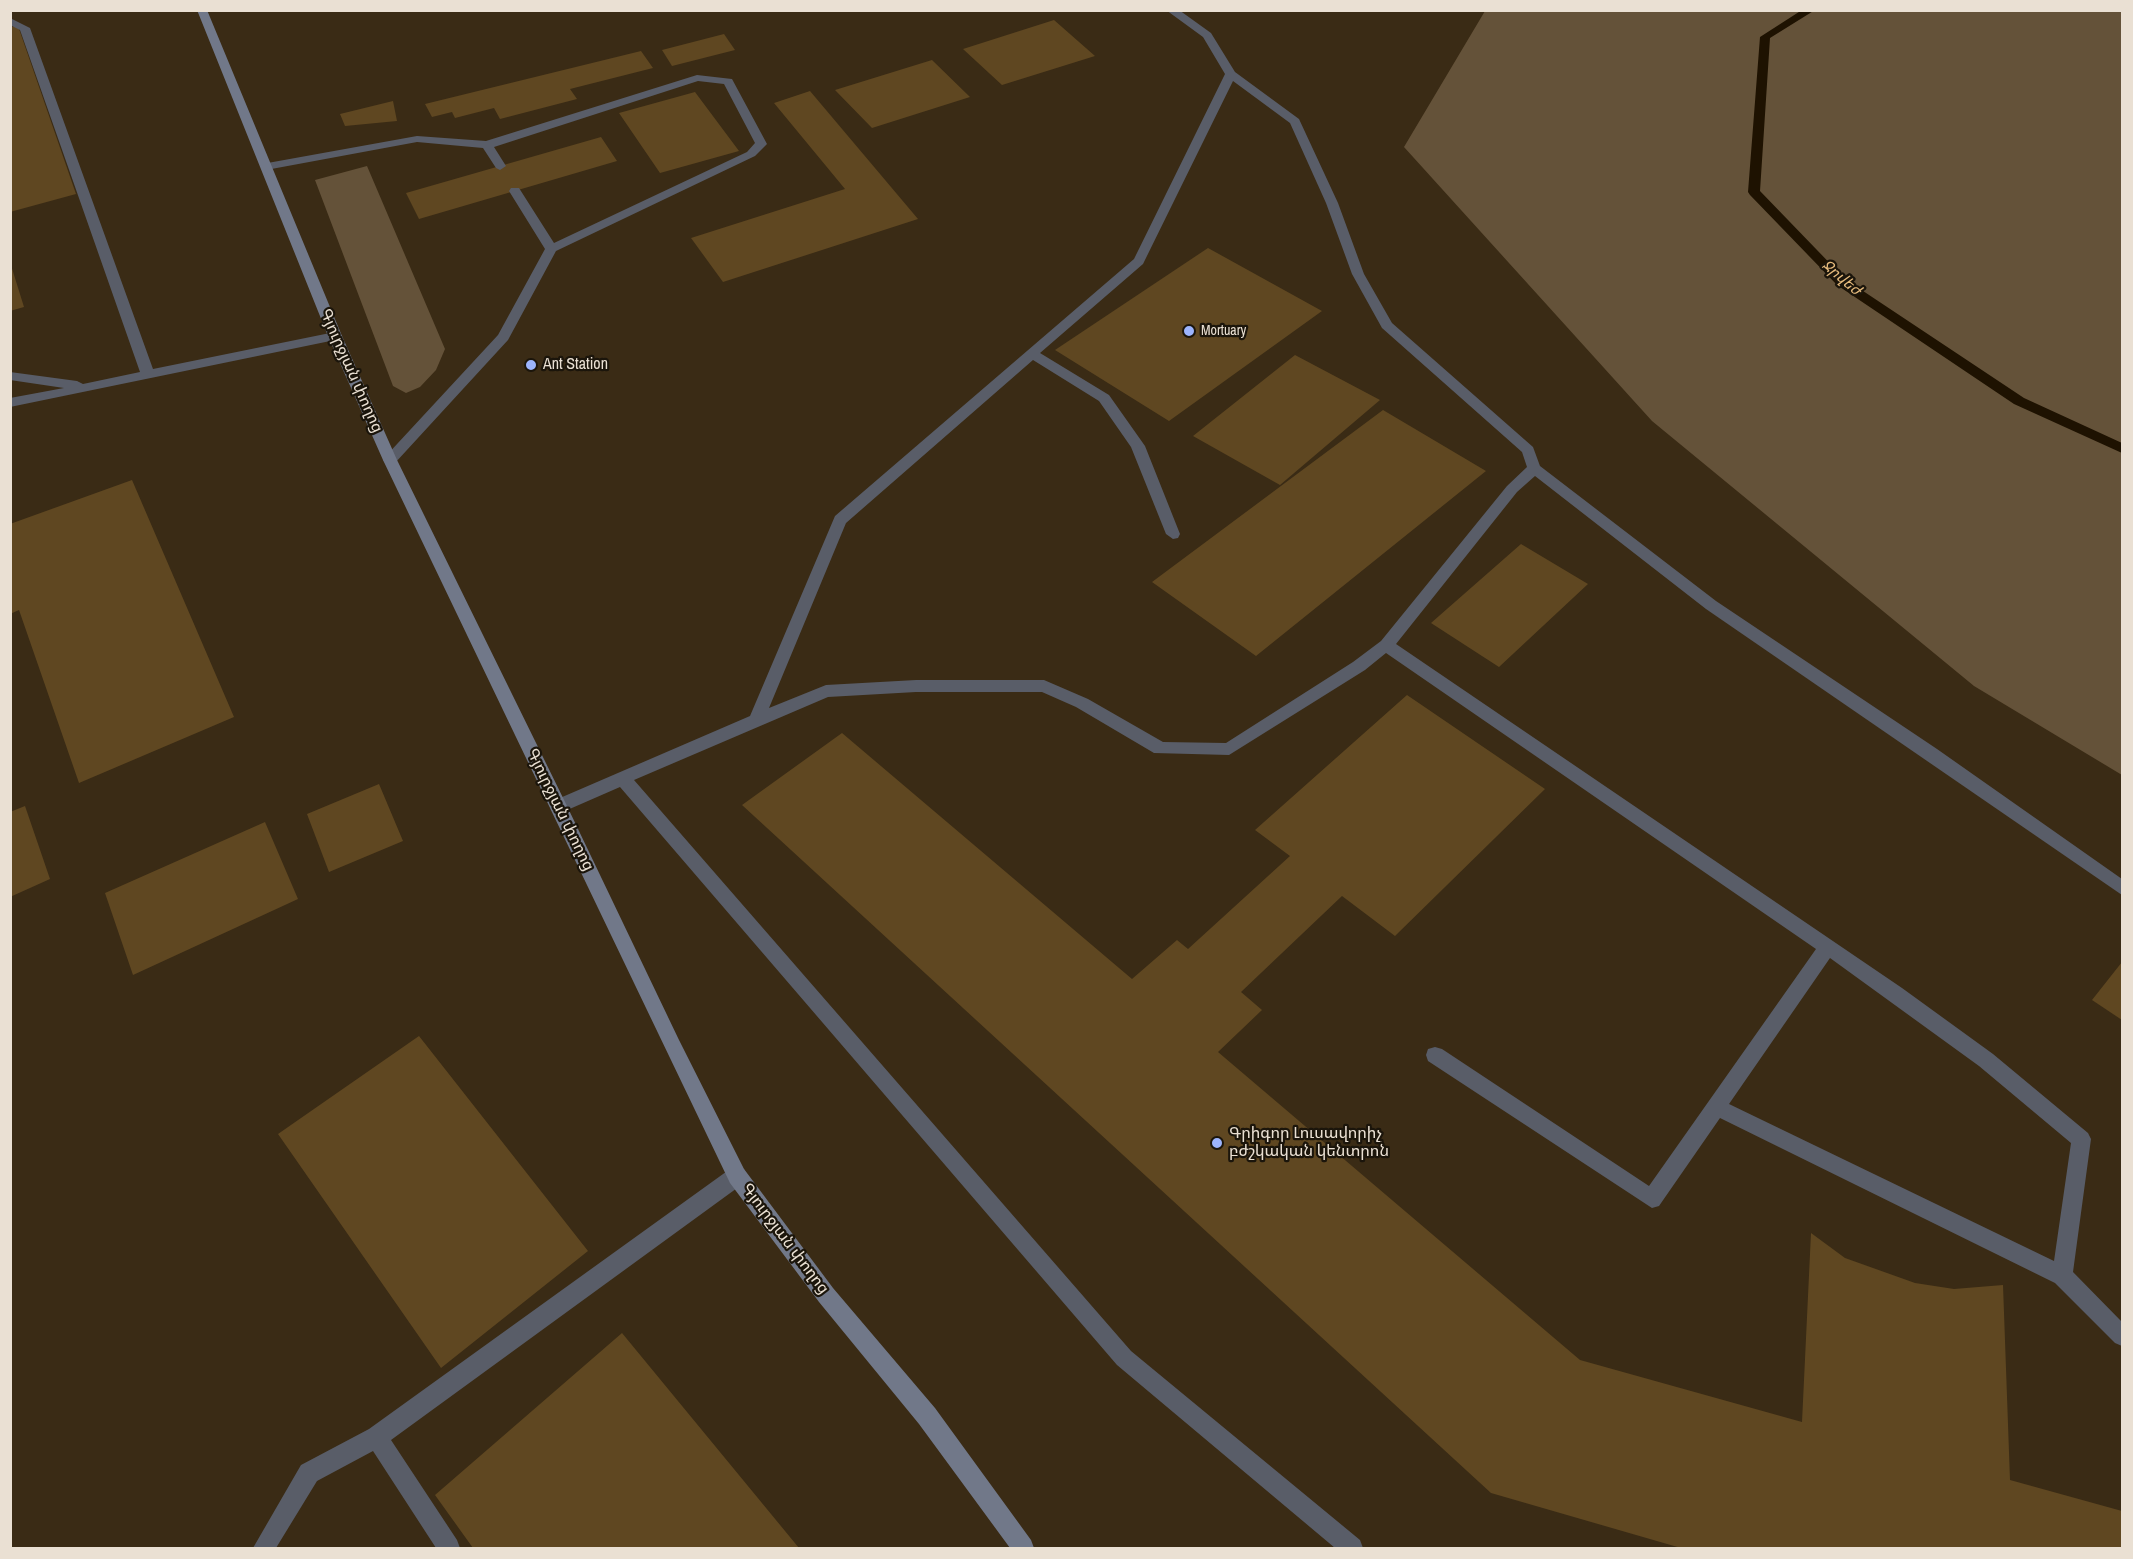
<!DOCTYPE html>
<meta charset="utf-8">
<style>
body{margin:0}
#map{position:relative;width:2133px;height:1559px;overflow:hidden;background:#3a2b15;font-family:"Archivo Narrow",sans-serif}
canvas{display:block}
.frame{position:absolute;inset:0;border:12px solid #eae0d3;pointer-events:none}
</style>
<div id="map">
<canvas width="2133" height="1559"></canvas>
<div class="frame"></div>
</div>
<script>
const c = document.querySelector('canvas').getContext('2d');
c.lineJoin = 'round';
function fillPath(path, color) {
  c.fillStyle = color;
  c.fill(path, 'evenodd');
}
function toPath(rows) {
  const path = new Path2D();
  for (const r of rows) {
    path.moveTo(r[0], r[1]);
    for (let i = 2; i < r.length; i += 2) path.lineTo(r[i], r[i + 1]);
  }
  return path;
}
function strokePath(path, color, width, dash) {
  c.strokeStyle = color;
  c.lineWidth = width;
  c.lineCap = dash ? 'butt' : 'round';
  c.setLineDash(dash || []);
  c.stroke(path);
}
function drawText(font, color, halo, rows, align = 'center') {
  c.font = font + ' "Archivo Narrow","Noto Sans Armenian",sans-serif';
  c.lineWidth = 4.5;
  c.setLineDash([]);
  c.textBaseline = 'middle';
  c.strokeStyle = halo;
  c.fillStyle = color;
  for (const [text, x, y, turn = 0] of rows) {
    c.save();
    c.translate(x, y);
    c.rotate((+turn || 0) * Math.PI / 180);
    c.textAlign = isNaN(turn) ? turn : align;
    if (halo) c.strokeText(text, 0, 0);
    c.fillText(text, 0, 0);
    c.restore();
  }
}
fillPath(toPath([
 [1485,11,2122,11,2122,775,1974,686,1652,421,1404,147],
 [367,166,445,349,436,370,420,387,406,393,393,386,315,180]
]), '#645239');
fillPath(toPath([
 [1802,10,1815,10,1770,38,1760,191,1845,279,2024,398,2122,443,2122,453,2014,404,1837,285,1750,195,1748,192,1760,37,1802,10]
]), '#1e1201');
fillPath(toPath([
 [1054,20,1095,56,1002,85,963,49],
 [18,26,76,194,10,212,10,27],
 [724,34,735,50,672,66,662,50],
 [641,51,653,68,570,89,577,99,500,119,494,108,455,118,452,112,432,117,425,104],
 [932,60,970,97,872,128,835,90],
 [810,91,918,219,723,282,691,238,845,189,774,103],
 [695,92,739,151,660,173,619,113],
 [393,101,397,121,345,126,340,114],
 [601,137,617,161,419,219,406,193],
 [1208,248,1322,311,1169,421,1055,350],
 [10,262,24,307,10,311],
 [1295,355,1380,400,1280,485,1193,436],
 [1383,410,1486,471,1256,656,1152,582],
 [132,480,234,717,79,783,19,610,10,614,10,524],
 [1521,544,1588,584,1499,667,1431,623],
 [1407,695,1545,789,1395,936,1342,896,1241,992,1262,1010,1218,1052,1580,1360,1802,1422,1811,1233,1845,1258,1915,1283,1954,1289,2003,1285,2010,1480,2122,1511,2122,1548,1681,1548,1491,1493,742,805,842,733,1132,979,1177,940,1188,949,1290,856,1255,830],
 [379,784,403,841,329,872,307,814],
 [25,806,50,879,10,897,10,812],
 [265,822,298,899,133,975,105,893],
 [2122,962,2122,1020,2092,1000],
 [419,1036,588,1251,441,1368,278,1134],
 [622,1333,799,1548,473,1548,435,1495]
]), '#5f4721');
fillPath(toPath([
 [1166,10,1179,10,1211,33,1235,72,1299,119,1338,203,1364,274,1392,323,1533,447,1540,466,1716,601,1937,749,2122,879,2122,895,1706,609,1535,476,1517,492,1396,644,1902,988,1993,1054,2088,1133,2091,1139,2073,1272,2122,1322,2122,1346,2115,1343,2055,1283,1720,1118,1659,1206,1652,1208,1428,1061,1426,1055,1428,1049,1435,1047,1442,1049,1649,1186,1816,949,1386,653,1365,670,1229,755,1154,753,1076,707,1042,692,916,692,828,697,634,780,1131,1351,1360,1540,1363,1548,1335,1548,1117,1365,620,787,565,811,559,813,553,811,551,806,553,801,750,716,835,516,1134,259,1225,74,1203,37,1166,10],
 [1233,81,1290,123,1326,203,1352,274,1382,328,1522,452,1527,467,1507,486,1381,641,1353,662,1226,743,1163,742,1088,699,1044,680,916,680,826,685,769,708,846,523,1033,360,1099,401,1131,447,1166,534,1173,539,1178,538,1180,534,1145,446,1109,395,1040,353,1143,264,1233,81],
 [1830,958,1979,1066,2071,1143,2054,1261,1729,1104,1830,958],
 [10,18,30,28,153,369,335,332,342,336,340,339,10,407,10,398,64,388,10,380,10,372,77,381,83,384,140,372,20,30,10,25,10,18],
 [697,75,732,79,767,144,755,156,556,251,508,340,395,463,385,463,383,460,385,457,498,335,545,249,509,191,511,188,519,188,554,243,747,152,755,143,724,84,698,81,494,147,506,166,500,170,496,168,483,148,417,142,266,170,262,168,262,164,417,136,486,141,697,75],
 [737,1167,744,1169,747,1176,744,1183,391,1440,457,1540,460,1548,436,1548,373,1451,317,1481,276,1548,253,1548,301,1465,369,1429,730,1169,737,1167]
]), '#595d68');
fillPath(toPath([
 [197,10,207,10,342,336,397,460,567,806,679,1040,744,1169,833,1288,935,1408,1031,1540,1034,1548,1010,1548,919,1424,819,1302,730,1183,383,460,328,336,197,10]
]), '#717889');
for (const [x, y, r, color] of [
 [1189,331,6,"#9cb4fd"],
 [531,365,6,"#9cb4fd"],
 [1217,1143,6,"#9cb4fd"]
]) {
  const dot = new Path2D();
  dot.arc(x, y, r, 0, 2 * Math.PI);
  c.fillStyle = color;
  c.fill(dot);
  strokePath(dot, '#1b150b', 2);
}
drawText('14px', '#eae0d3', '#1b150b', [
 ["Mortuary",1201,331]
], 'left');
drawText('italic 15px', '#e5ba7c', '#1b150b', [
 ["Ջրվեժ",1841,278,40]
]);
drawText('16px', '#eae0d3', '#1b150b', [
 ["Ant Station",543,365],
 ["Գրիգոր Լուսավորիչ",1229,1134],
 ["բժշկական կենտրոն",1229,1152]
], 'left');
drawText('16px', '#eae0d3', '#1b150b', [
 ["Գյուրջյան փողոց",351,371,66],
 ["Գյուրջյան փողոց",560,810,64],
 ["Գյուրջյան փողոց",785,1239,53]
]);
</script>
